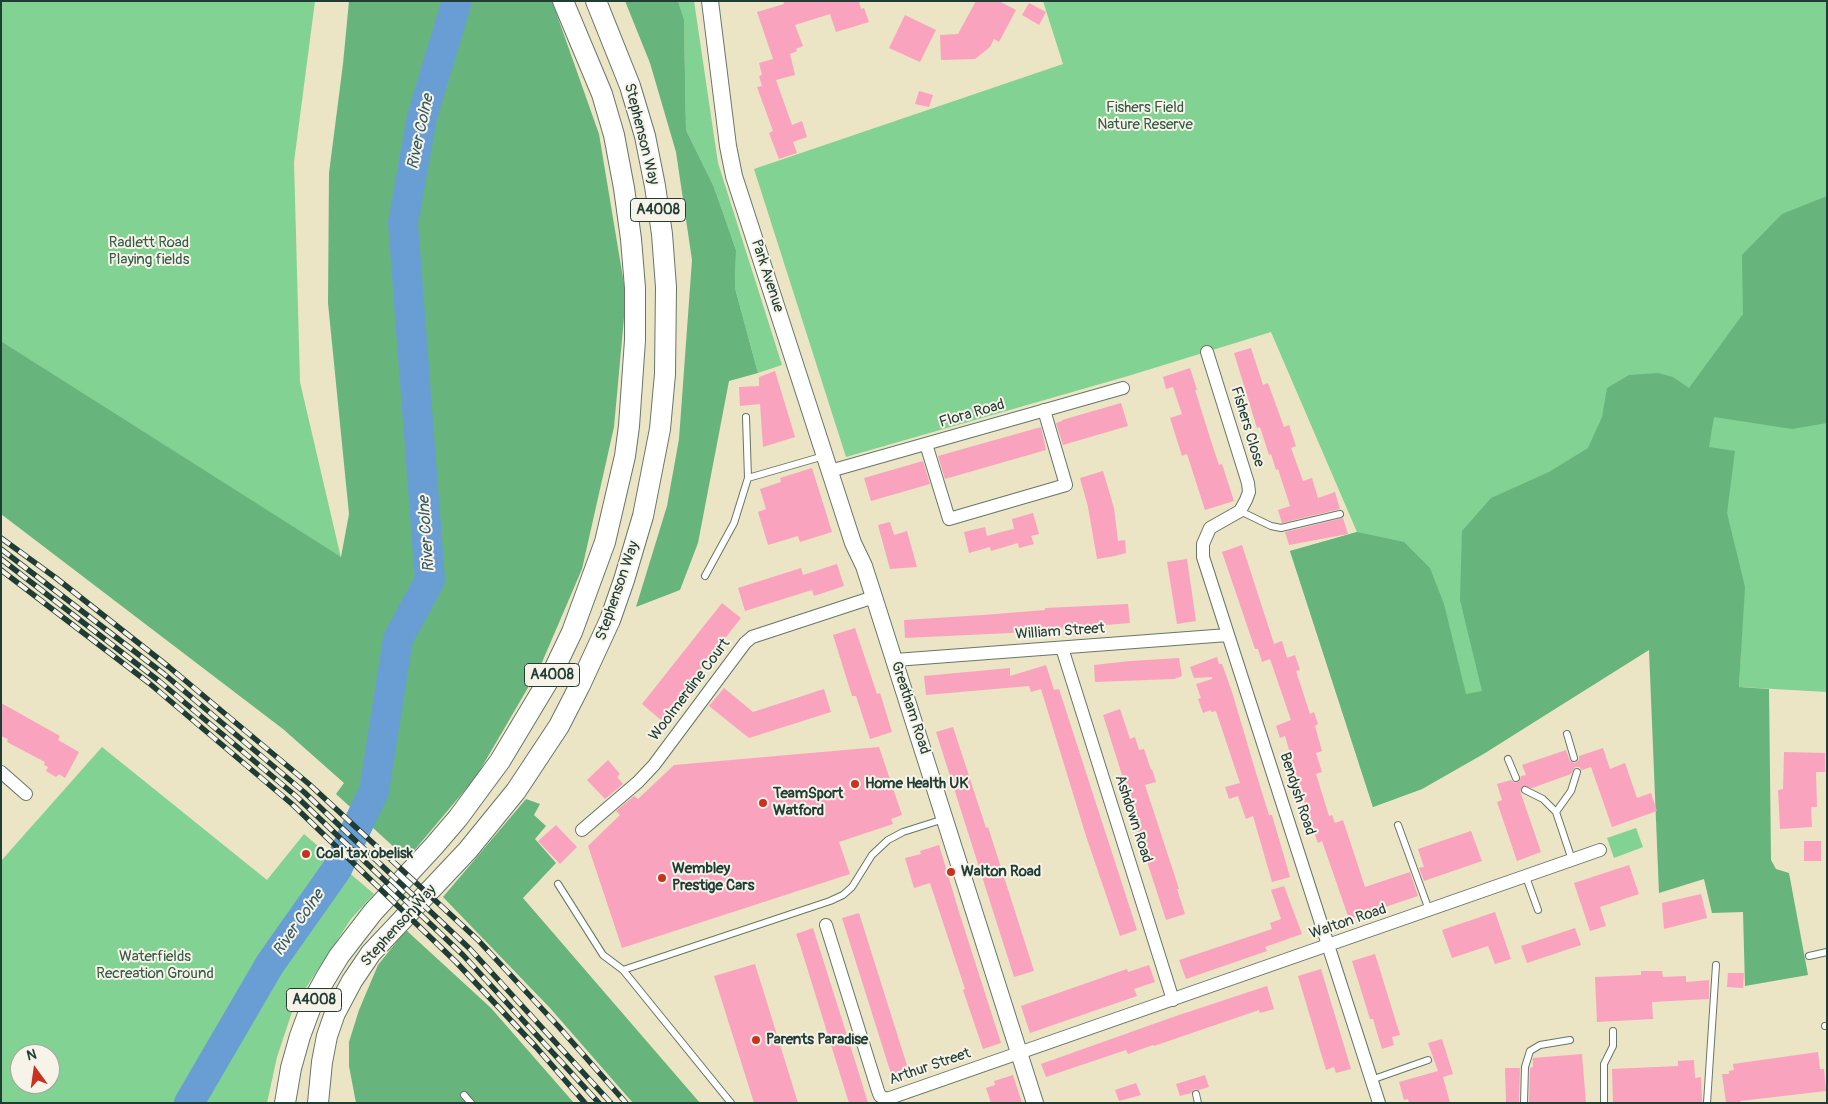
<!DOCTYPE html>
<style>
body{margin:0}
#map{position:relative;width:1828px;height:1104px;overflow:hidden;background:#ebe4c5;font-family:Pangolin,sans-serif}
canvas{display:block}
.frame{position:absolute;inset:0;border:2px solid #1f3d34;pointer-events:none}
.north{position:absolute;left:10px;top:1044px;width:50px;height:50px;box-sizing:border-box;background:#f7f3e8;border:1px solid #a1aaa0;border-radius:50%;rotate:346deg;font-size:14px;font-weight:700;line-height:20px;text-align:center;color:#1f3d34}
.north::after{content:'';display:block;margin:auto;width:18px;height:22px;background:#c8321e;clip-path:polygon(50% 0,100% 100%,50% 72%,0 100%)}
</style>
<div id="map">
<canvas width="1828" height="1104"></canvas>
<div class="frame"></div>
<div class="north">N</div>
</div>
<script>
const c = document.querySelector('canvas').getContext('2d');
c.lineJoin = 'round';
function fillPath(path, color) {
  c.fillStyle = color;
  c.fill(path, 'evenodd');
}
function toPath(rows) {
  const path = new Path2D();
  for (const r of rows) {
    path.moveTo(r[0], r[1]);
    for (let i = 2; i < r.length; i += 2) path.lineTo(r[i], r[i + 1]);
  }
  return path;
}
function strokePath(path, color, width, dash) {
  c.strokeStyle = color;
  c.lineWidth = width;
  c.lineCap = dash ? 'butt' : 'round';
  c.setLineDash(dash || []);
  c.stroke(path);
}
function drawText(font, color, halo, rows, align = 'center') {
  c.font = font + ' Pangolin,sans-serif';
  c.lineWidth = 4;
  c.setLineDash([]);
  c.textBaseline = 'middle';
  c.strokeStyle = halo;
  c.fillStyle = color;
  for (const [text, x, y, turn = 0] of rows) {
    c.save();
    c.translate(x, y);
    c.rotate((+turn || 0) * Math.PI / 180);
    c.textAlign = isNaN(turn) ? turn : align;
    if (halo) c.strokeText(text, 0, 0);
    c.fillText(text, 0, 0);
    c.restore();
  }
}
fillPath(toPath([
 [1,1,315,1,294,162,300,382,341,558,1,341],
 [678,1,694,1,718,163,782,365,758,373,735,288,736,250,714,187,686,130,684,19],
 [1043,1,1827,1,1827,692,1739,687,1744,587,1485,753,1422,789,1373,807,1290,551,1357,532,1271,332,1128,376,846,457,754,169,1063,64],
 [102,747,267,880,304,834,374,894,351,919,294,1006,277,1057,267,1103,1,1103,1,861],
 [20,1054,50,1054,50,1084,20,1084],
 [1636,828,1643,847,1614,858,1607,838]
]), '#81d293');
fillPath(toPath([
 [349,1,552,1,599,134,626,296,614,427,582,569,540,667,476,777,407,859,336,794,344,783,283,729,1,514,1,341,341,557,349,514,328,303,329,173,343,64],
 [625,1,678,1,684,19,686,130,714,187,736,250,735,288,758,373,729,381,698,543,680,590,636,607,667,506,679,439,692,260,676,152,650,63],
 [1827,196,1827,423,1792,429,1714,417,1709,447,1735,451,1727,513,1745,587,1739,687,1769,689,1771,860,1776,869,1789,873,1808,975,1745,986,1743,912,1712,913,1704,879,1659,893,1649,650,1485,753,1422,789,1373,807,1290,551,1357,532,1404,542,1430,568,1444,604,1466,694,1482,691,1460,600,1462,531,1491,498,1549,472,1588,448,1602,417,1607,388,1629,375,1658,373,1673,377,1689,388,1743,314,1742,255,1782,214],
 [526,799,540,804,534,815,546,826,535,839,556,863,523,898,700,1103,633,1103,550,1008,443,897],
 [406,930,491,1008,574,1103,356,1103,349,1066,349,1042,359,1010,378,965]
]), '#68b47d');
strokePath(toPath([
 [189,1103,270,964,337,869,374,791,398,639,430,580,403,223,422,117,457,1]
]), '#699ed5', 30);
fillPath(toPath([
 [783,1,859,1,861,9,864,8,869,22,836,32,830,14,795,25,803,46,796,49,797,51,790,54,795,75,776,80,792,125,802,121,807,137,793,142,797,153,779,159,769,133,773,131,757,87,762,86,759,76,762,75,759,63,773,59,757,12,784,4],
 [976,1,999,1,1016,10,999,42,994,39,990,47,975,59,941,60,940,35,958,34],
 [1029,3,1046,12,1039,25,1022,15],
 [905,15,936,30,920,62,889,48],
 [919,91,933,95,929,107,915,104],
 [1251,348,1263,385,1268,383,1284,427,1289,425,1296,446,1291,448,1303,481,1312,478,1318,498,1335,492,1340,509,1282,523,1278,510,1290,506,1278,469,1276,470,1271,454,1269,455,1260,427,1257,428,1234,353],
 [1190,368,1197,390,1195,390,1211,441,1219,465,1222,464,1234,501,1205,510,1187,454,1182,456,1170,418,1182,414,1173,387,1166,389,1163,377],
 [775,371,795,437,763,447,760,404,740,406,739,387,759,386,759,377],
 [1121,403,1128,426,1063,445,1056,423,1062,421,1062,420],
 [1041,427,1046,450,945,479,938,456],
 [923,461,930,484,871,501,864,478],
 [812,468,832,532,800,542,798,536,768,545,758,512,766,509,760,489,781,482,780,478],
 [1103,471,1114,508,1118,541,1125,540,1126,553,1115,556,1097,559,1088,507,1080,478],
 [1033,513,1039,534,1031,536,1034,544,1019,548,1018,543,991,551,990,547,969,553,964,532,985,527,987,536,1001,532,1014,529,1012,519],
 [1343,518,1348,534,1289,545,1285,532],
 [890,522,894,535,907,531,917,567,890,569,878,525],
 [1242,545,1274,644,1282,641,1287,658,1295,655,1300,670,1296,671,1310,714,1314,712,1318,724,1315,726,1322,751,1316,753,1322,772,1316,774,1329,816,1332,815,1335,823,1343,820,1365,887,1410,872,1418,896,1349,919,1322,841,1318,843,1310,821,1285,736,1280,738,1276,726,1291,720,1270,659,1262,662,1258,649,1255,649,1222,552],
 [1187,559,1196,621,1177,624,1167,562],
 [837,564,844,586,814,596,812,590,745,611,738,588,801,568,803,575],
 [722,603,741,618,661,720,642,704],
 [1128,604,1130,623,1010,633,905,638,904,620,983,615,1045,610,1045,608],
 [855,628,877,694,880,693,892,732,870,739,856,696,852,696,833,635],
 [1217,657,1219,664,1222,664,1232,692,1256,773,1269,815,1272,815,1290,877,1272,882,1253,816,1246,819,1238,796,1229,799,1225,787,1240,783,1216,711,1211,712,1211,710,1203,713,1198,699,1201,698,1196,684,1212,679,1212,677,1194,678,1190,667],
 [1179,658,1182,676,1174,679,1095,682,1094,665,1130,661],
 [1046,665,1054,690,1059,689,1137,930,1120,936,1086,836,1041,689,1031,692,1029,686,926,695,924,676,1010,668,1010,676],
 [724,688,753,712,824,689,831,712,749,738,709,706],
 [1,703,60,736,58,740,79,752,65,778,59,774,56,777,46,771,48,767,44,765,45,762,7,742,8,739,1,736],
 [1120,709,1130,739,1135,737,1139,750,1144,749,1151,770,1152,769,1156,782,1145,785,1179,889,1177,889,1185,914,1166,920,1125,794,1120,776,1122,775,1103,715],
 [953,727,986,828,988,827,1034,971,1014,977,936,732],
 [879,747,902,815,891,819,893,824,839,842,850,874,622,948,588,846,620,815,616,811,634,796,638,799,674,765],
 [1603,748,1610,769,1625,763,1637,798,1651,793,1657,811,1612,827,1591,767,1582,770,1579,767,1575,767,1571,774,1532,788,1523,786,1520,791,1541,852,1517,861,1497,802,1502,800,1497,784,1511,780,1515,783,1520,781,1521,776,1526,775,1522,765,1566,750,1570,761,1575,763,1579,760,1579,756],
 [1784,752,1825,753,1825,772,1816,772,1817,807,1811,807,1812,827,1780,829,1778,790,1783,789],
 [608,760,620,774,617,777,623,784,605,799,587,780],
 [556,825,577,847,560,864,538,841],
 [1471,831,1482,861,1424,881,1419,868,1424,867,1418,849],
 [1804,841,1821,841,1821,861,1804,861],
 [939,845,959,912,1001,1043,983,1049,967,1002,963,990,965,989,930,883,914,888,905,858,921,854,920,851],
 [1629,865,1639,894,1600,907,1606,926,1590,931,1574,883],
 [1284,886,1302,934,1265,947,1267,951,1186,979,1179,960,1272,929,1270,923,1281,919,1271,890],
 [1701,894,1707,918,1664,929,1662,903],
 [1495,912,1511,959,1495,964,1488,946,1452,958,1442,930],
 [859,913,910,1075,893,1080,842,918],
 [813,928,857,1067,868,1103,849,1103,800,945,796,934],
 [1575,928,1581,945,1527,963,1521,946],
 [1375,954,1400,1035,1392,1037,1394,1045,1382,1049,1373,1019,1370,1019,1352,961],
 [755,964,798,1103,754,1103,714,976],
 [1149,965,1155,982,1134,989,1137,996,1030,1033,1021,1006,1127,969,1128,972],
 [1321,969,1351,1069,1336,1073,1334,1067,1326,1070,1298,976],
 [1641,971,1662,971,1663,977,1686,976,1686,982,1709,980,1709,999,1652,1002,1653,1019,1597,1022,1595,977,1641,975],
 [1728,973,1744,973,1743,988,1727,987],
 [1267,986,1274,1009,1260,1013,1259,1010,1154,1046,1153,1045,1128,1054,1126,1050,1046,1077,1041,1064,1176,1016],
 [1442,1039,1453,1074,1443,1077,1450,1103,1409,1103,1408,1099,1404,1100,1399,1082,1438,1071,1428,1043],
 [1818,1052,1820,1069,1824,1069,1826,1091,1740,1101,1741,1103,1726,1103,1722,1074,1729,1074,1729,1071,1734,1070,1733,1064],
 [1582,1054,1586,1103,1529,1103,1530,1068,1533,1067,1533,1058],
 [1694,1060,1695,1078,1701,1077,1702,1103,1613,1103,1612,1069,1678,1066,1678,1061],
 [1505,1068,1520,1068,1519,1103,1506,1103],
 [1013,1075,1022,1103,991,1103,986,1088,995,1085,994,1081],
 [1205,1075,1209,1087,1199,1090,1194,1089,1191,1093,1180,1096,1176,1084],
 [1136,1083,1141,1095,1119,1101,1115,1090]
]), '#faa3be');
const service = toPath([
 [746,417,748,478],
 [1240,511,1271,526,1281,528,1340,514],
 [705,576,734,523,748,478,824,456],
 [1567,734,1574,758],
 [1508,759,1516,778],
 [1525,790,1543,799,1556,812,1572,860],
 [1556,812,1571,791,1577,772],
 [1398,825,1429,910],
 [1526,877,1538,910],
 [558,884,603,955,623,970,830,901,843,895,852,887,872,855,888,840,903,832,944,819],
 [1809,956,1827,952],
 [623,970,731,1103],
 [1825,1026,1827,1026],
 [1371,1080,1428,1060],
 [1196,1094,1198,1103],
 [464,1095,471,1103],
 [1524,1103,1525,1067,1530,1051,1540,1045,1570,1040],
 [1604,1103,1604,1064,1613,1046,1613,1031],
 [1707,1103,1716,965]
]);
const minor = toPath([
 [1207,352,1248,483,1249,492,1246,500,1240,511,1210,528,1203,544,1203,557,1379,1103],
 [926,444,949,519,1066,485,1044,410],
 [830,471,1123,388],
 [1062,648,1173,1000],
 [895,660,1228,635],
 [1,772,26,794],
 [582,830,638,782,654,765,745,643,752,637,874,597],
 [826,925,878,1091,880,1096,887,1099,1600,850]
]);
const tertiary = toPath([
 [710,1,728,146,734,176,853,543,864,566,874,597,1035,1103]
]);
const primary = toPath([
 [285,1103,291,1068,300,1036,313,1001,325,979,339,956,373,912,434,846,458,818,500,761,551,676,572,632,605,542,625,456,629,426,635,340,635,288,631,239,624,188,614,135,602,94,563,1],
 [318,1103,322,1062,327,1036,335,1013,352,981,371,953,468,850,516,791,559,726,580,685,610,620,624,580,643,516,660,429,665,374,666,287,662,234,655,186,645,136,630,86,596,1]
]);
strokePath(service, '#667767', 8);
strokePath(minor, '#667767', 14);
strokePath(tertiary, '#667767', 18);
strokePath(primary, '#667767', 22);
strokePath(service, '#fff', 6);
strokePath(minor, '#fff', 12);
strokePath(tertiary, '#fff', 16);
strokePath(primary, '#fff', 20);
const rail = toPath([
 [1,538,56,578,169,667,309,784,478,940,558,1026,626,1103],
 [1,549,164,674,304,792,470,949,611,1103],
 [1,559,159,681,297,797,463,955,599,1103],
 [1,570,149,683,292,804,456,962,536,1047,585,1103]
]);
strokePath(rail, '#1f3d34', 5.5);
strokePath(rail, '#f7f3e8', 4, [11]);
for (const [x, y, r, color] of [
 [855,784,5,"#c8321e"],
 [763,803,5,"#c8321e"],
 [306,854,5,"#c8321e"],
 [951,872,5,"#c8321e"],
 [662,878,5,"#c8321e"],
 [756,1040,5,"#c8321e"]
]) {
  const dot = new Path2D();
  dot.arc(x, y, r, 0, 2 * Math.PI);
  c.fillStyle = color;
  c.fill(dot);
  strokePath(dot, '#f7f3e8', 2);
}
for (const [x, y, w] of [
 [658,210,55],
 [552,675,55],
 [314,1000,55]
]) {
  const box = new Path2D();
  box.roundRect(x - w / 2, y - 11.5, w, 23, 4);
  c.fillStyle = '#f7f3e8';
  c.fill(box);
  strokePath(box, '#1f3d34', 1);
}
drawText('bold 14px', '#1f3d34', null, [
 ["A4008",658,210],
 ["A4008",552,675],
 ["A4008",314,1000]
]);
drawText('15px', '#335b47', '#f7f3e8', [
 ["Fishers Field",1145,108],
 ["Nature Reserve",1145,125],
 ["Radlett Road",149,243],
 ["Playing fields",149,260],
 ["Waterfields",155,957],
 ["Recreation Ground",155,974]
]);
drawText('15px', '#1f3d34', '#f7f3e8', [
 ["Stephenson Way",641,134,76],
 ["Park Avenue",767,276,72],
 ["Flora Road",972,414,-16],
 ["Fishers Close",1247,427,73],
 ["Stephenson Way",618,591,-71],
 ["William Street",1060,632,-4],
 ["Woolmerdine Court",690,690,-53],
 ["Greatham Road",910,708,72],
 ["Bendysh Road",1297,794,72],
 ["Ashdown Road",1133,819,72],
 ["Walton Road",1348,922,-19],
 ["Stephenson Way",399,926,-48],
 ["Arthur Street",930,1067,-19]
]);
drawText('bold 15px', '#1f3d34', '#f7f3e8', [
 ["Home Health UK",865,784],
 ["TeamSport",773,794],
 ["Watford",773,811],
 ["Coal tax obelisk",316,854],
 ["Wembley",672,869],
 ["Prestige Cars",672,886],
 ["Walton Road",961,872],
 ["Parents Paradise",766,1040]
], 'left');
drawText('italic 16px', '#355a64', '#f7f3e8', [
 ["River Colne",421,132,-78],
 ["River Colne",427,534,-94],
 ["River Colne",299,923,-55]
]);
</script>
